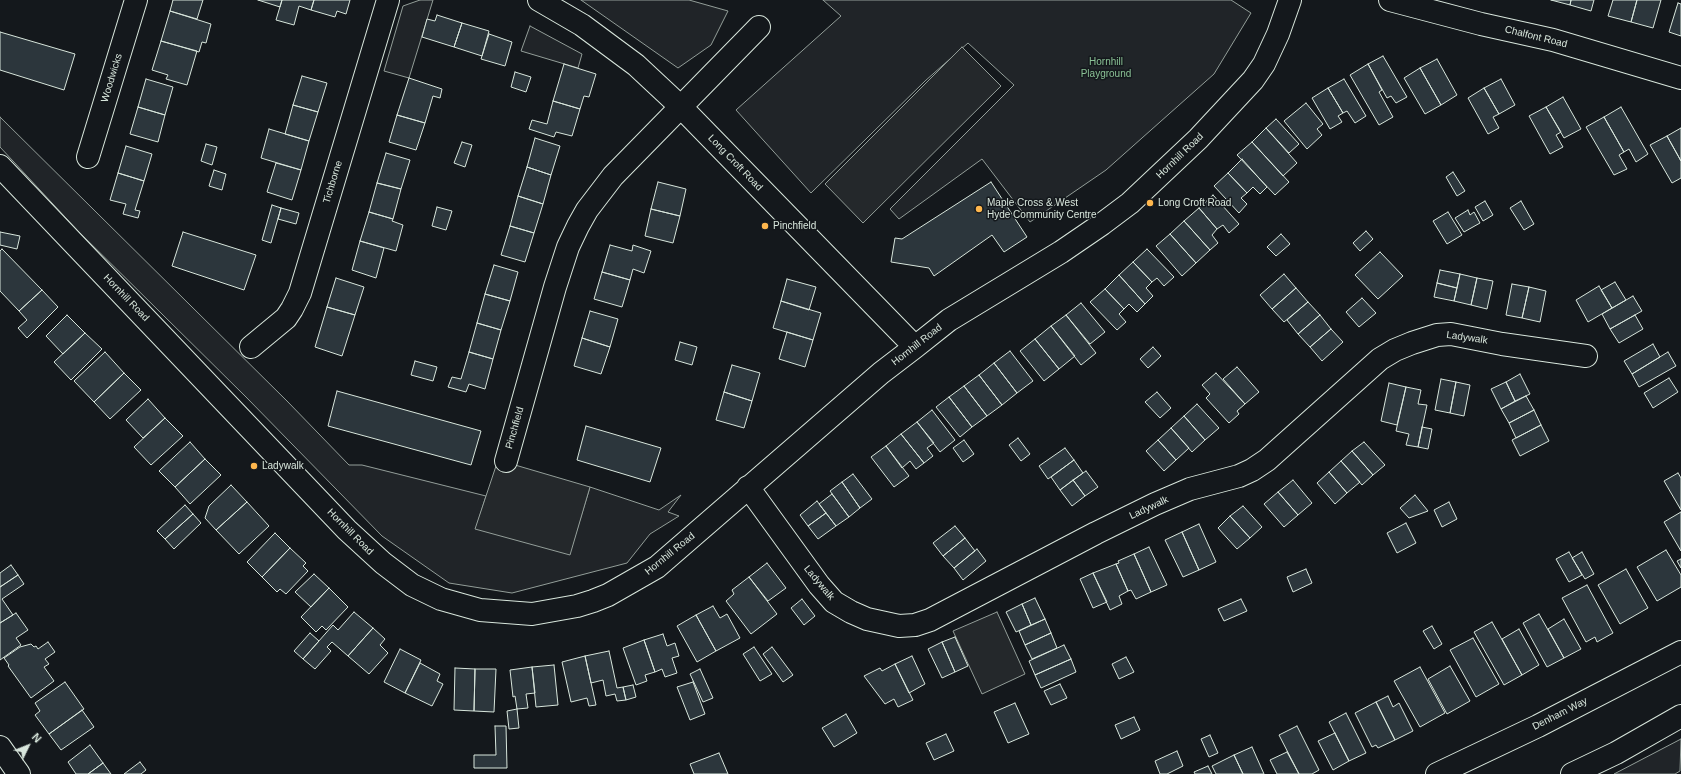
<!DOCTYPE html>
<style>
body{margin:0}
#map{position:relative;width:1681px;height:774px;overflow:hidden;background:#14181c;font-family:Helvetica,sans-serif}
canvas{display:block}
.north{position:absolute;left:8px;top:726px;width:40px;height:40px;-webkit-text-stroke:3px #14181c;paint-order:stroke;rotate:47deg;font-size:11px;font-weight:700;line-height:16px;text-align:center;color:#d8e6dc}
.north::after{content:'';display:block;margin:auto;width:14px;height:18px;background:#d8e6dc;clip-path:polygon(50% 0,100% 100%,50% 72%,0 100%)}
</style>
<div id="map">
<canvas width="1681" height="774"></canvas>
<div class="north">N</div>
</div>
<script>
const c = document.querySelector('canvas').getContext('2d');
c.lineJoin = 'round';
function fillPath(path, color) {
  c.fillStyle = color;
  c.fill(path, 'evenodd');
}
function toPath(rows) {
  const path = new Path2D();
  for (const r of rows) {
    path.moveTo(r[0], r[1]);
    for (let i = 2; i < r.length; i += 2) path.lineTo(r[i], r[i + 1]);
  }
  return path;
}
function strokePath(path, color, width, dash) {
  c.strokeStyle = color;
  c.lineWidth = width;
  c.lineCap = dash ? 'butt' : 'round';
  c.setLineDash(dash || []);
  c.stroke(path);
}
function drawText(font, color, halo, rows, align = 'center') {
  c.font = font + ' Helvetica,sans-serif';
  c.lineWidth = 3;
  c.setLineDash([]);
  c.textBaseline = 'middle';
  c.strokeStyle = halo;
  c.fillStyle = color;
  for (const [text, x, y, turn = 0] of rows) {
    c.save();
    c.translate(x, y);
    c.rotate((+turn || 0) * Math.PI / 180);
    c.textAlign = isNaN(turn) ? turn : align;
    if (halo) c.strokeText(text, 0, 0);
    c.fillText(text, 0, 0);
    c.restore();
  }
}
const green = toPath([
 [420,0,433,0,409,78,384,71,403,6,420,0],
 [581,0,689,0,728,11,711,45,678,68,581,0],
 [823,0,1231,0,1251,13,1214,74,1106,170,1030,222,982,159,899,219,890,209,1014,85,968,43,925,81,811,193,736,110,841,16,823,0],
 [530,26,582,54,578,68,521,51,530,26],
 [0,117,287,401,349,465,362,465,486,496,476,528,572,546,590,487,659,510,681,495,668,512,679,516,650,534,627,563,512,593,449,583,382,536,246,397,78,231,0,147,0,117],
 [1681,739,1680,771,1675,774,1614,774,1681,739]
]);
fillPath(green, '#202428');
strokePath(green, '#939e99', 1);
const parking = toPath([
 [962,47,1001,86,863,223,825,184,962,47],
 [498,460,590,487,570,555,475,529,498,460],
 [997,612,1025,674,982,694,953,631,997,612]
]);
fillPath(parking, '#24282b');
strokePath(parking, '#939e99', 1);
const building = toPath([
 [173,0,203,0,197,19,170,11,173,0],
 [258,0,282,0,280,7,258,0],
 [282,0,314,0,311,10,299,6,294,25,276,20,282,0],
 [314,0,350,0,346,14,337,11,335,17,311,10,314,0],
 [1551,0,1571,0,1570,5,1551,0],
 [1571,0,1594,0,1591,11,1570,5,1571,0],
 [1613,0,1637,0,1631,22,1608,16,1613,0],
 [1637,0,1661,0,1653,28,1631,22,1637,0],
 [1678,3,1681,4,1681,36,1669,32,1678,3],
 [170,11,211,24,206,43,202,42,199,52,161,41,170,11],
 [437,15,462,23,454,47,422,37,427,19,435,21,437,15],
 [462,23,489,31,482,56,454,47,462,23],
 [0,32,75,54,64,90,0,70,0,32],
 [489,34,512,42,505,66,481,59,489,34],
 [161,41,197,51,187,85,166,79,168,75,152,70,161,41],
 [1383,56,1407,97,1396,103,1391,96,1387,98,1368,64,1383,56],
 [1437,59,1457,95,1441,105,1420,68,1437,59],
 [564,64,596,74,589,97,584,96,580,109,553,101,564,64],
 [1368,64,1382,90,1379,92,1393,117,1379,125,1350,75,1368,64],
 [1420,68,1441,105,1425,114,1404,78,1420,68],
 [515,72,531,77,526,92,511,87,515,72],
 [302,76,327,83,318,112,293,105,302,76],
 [409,78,442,89,440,98,433,96,425,123,397,115,409,78],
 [146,79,173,87,165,115,138,107,146,79],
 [1344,79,1366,116,1355,123,1347,111,1343,113,1328,88,1344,79],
 [1501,79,1515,105,1499,114,1484,88,1501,79],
 [1328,88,1343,113,1338,116,1342,122,1330,129,1312,98,1328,88],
 [1484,88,1499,114,1493,117,1499,128,1488,134,1468,98,1484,88],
 [1563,97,1581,129,1564,138,1546,107,1563,97],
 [553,101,580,109,572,136,556,132,554,137,529,129,532,120,547,124,553,101],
 [1306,103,1323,124,1317,129,1322,135,1307,149,1284,121,1306,103],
 [293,105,318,112,309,141,285,134,293,105],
 [138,107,165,115,158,142,130,134,138,107],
 [1546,107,1561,132,1556,135,1563,147,1550,154,1529,116,1546,107],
 [1621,107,1648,154,1636,162,1629,149,1624,152,1604,117,1621,107],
 [397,115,425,123,416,150,389,142,397,115],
 [1604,117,1624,152,1619,155,1627,169,1614,175,1586,127,1604,117],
 [1276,119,1299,144,1289,153,1266,128,1276,119],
 [1266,128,1297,163,1283,176,1252,142,1266,128],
 [1681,128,1681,161,1667,136,1681,128],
 [269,129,309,141,301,170,261,158,269,129],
 [1667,136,1681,161,1681,178,1672,183,1650,145,1667,136],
 [535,138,560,146,551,175,527,167,535,138],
 [462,142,472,145,465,167,454,163,462,142],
 [1252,142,1289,182,1275,195,1237,155,1252,142],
 [206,144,217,147,212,165,201,161,206,144],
 [126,146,152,154,144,181,118,173,126,146],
 [386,153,410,160,401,189,377,183,386,153],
 [1242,159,1267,187,1260,194,1253,187,1247,193,1228,173,1242,159],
 [276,163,301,170,292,200,267,192,276,163],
 [527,167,551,175,543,204,518,196,527,167],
 [214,170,226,174,222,190,209,186,214,170],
 [1453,172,1465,191,1457,196,1446,177,1453,172],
 [118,173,144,181,135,210,140,211,138,218,123,214,126,204,110,200,118,173],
 [1228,173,1247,193,1241,198,1247,204,1239,213,1214,186,1228,173],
 [658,182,686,189,680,216,651,209,658,182],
 [991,182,1027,237,1004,252,992,235,934,276,929,268,891,262,895,238,902,239,991,182],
 [377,183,401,189,393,219,369,212,377,183],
 [1213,195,1239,224,1229,233,1223,225,1217,229,1199,208,1213,195],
 [518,196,543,204,534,233,510,226,518,196],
 [1485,201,1493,215,1483,221,1475,207,1485,201],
 [1521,201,1534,224,1524,230,1510,208,1521,201],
 [272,205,281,208,271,243,262,240,272,205],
 [437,207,452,211,446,230,432,226,437,207],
 [281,208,299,213,296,224,278,219,281,208],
 [1199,208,1217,229,1212,235,1218,243,1210,250,1184,221,1199,208],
 [651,209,680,216,673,243,645,236,651,209],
 [1468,210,1470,215,1474,212,1480,223,1464,232,1455,218,1468,210],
 [369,212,393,219,392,221,403,225,396,251,360,241,369,212],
 [1448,212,1462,235,1447,244,1433,221,1448,212],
 [1184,221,1210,250,1196,263,1170,234,1184,221],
 [510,226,534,233,525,262,501,255,510,226],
 [1366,231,1373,239,1360,251,1353,243,1366,231],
 [0,232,20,236,17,249,0,245,0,232],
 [183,232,256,255,244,290,172,266,183,232],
 [1170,234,1196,263,1182,276,1156,246,1170,234],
 [1281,234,1290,244,1276,256,1267,247,1281,234],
 [360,241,384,248,376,278,352,270,360,241],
 [610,245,632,251,633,245,651,251,644,273,633,269,630,280,602,272,610,245],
 [2,249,42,290,19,311,0,291,0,251,2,249],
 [1147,249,1174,277,1164,286,1157,278,1152,282,1133,262,1147,249],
 [1380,252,1403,276,1378,299,1355,275,1380,252],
 [1133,262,1152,282,1146,288,1153,296,1145,304,1119,275,1133,262],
 [494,265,518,272,510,301,485,294,494,265],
 [1440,270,1460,274,1457,288,1437,283,1440,270],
 [602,272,630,280,622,307,594,299,602,272],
 [1284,274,1296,288,1272,309,1260,295,1284,274],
 [1460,274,1477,278,1471,305,1454,301,1460,274],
 [1119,275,1145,304,1137,312,1129,304,1124,309,1105,289,1119,275],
 [336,278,364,287,355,315,327,307,336,278],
 [1477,278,1493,281,1487,309,1471,305,1477,278],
 [787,279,816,287,809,310,781,301,787,279],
 [1615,282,1626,300,1612,308,1601,290,1615,282],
 [1437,283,1457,288,1454,301,1434,297,1437,283],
 [1512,284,1529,287,1522,318,1506,315,1512,284],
 [1599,286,1612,308,1588,322,1576,300,1599,286],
 [1529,287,1546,291,1540,322,1522,318,1529,287],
 [1296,288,1308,302,1284,322,1272,309,1296,288],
 [1105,289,1124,309,1119,314,1126,322,1117,330,1090,302,1105,289],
 [42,290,58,307,27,338,18,328,27,320,19,311,42,290],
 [485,294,510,301,501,330,477,323,485,294],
 [1633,296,1642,311,1610,329,1602,314,1633,296],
 [1362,298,1376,313,1359,327,1346,312,1362,298],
 [781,301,821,313,813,340,773,328,781,301],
 [1308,302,1320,315,1298,334,1287,320,1308,302],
 [1081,303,1105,332,1090,344,1066,315,1081,303],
 [327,307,355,315,342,356,315,347,327,307],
 [590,311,618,319,610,347,582,338,590,311],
 [67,315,85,333,63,354,46,336,67,315],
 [1066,315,1096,353,1081,365,1051,326,1066,315],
 [1320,315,1331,329,1310,347,1298,334,1320,315],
 [1635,315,1643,329,1619,343,1610,329,1635,315],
 [477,323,501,330,493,359,469,352,477,323],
 [1051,326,1075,356,1059,369,1035,339,1051,326],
 [1331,329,1343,342,1322,361,1310,347,1331,329],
 [787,332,813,340,805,367,779,359,787,332],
 [85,333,102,349,71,380,54,362,85,333],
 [582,338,610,347,601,374,574,366,582,338],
 [1035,339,1059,369,1044,381,1020,351,1035,339],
 [680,342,697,347,692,365,675,360,680,342],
 [1653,344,1660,357,1632,374,1624,361,1653,344],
 [1153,347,1161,356,1148,368,1140,359,1153,347],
 [1010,351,1033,381,1017,393,994,363,1010,351],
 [105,352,124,373,94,402,74,381,105,352],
 [469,352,493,359,485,389,469,384,466,392,448,387,452,377,461,379,469,352],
 [1668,352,1676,366,1639,387,1632,374,1668,352],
 [415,361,437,367,433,381,411,375,415,361],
 [994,363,1017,393,1002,405,979,375,994,363],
 [732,365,760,373,752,401,724,392,732,365],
 [1237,367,1259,392,1245,404,1223,379,1237,367],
 [124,373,141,390,110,419,94,402,124,373],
 [1216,373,1245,404,1237,411,1239,414,1229,423,1206,398,1210,394,1202,385,1216,373],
 [1520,374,1530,394,1515,401,1506,382,1520,374],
 [979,375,1002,405,987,416,964,386,979,375],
 [1669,378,1678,392,1653,408,1644,393,1669,378],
 [1441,379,1456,382,1450,413,1435,410,1441,379],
 [1456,382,1470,385,1464,416,1450,413,1456,382],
 [1506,382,1515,401,1501,409,1491,389,1506,382],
 [1389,383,1406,387,1397,425,1381,421,1389,383],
 [964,386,987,416,972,427,949,397,964,386],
 [1406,387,1421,390,1418,404,1427,405,1418,447,1406,445,1409,434,1396,431,1406,387],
 [337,391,481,431,471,465,328,426,337,391],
 [724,392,752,401,744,428,716,420,724,392],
 [1157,392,1171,408,1160,418,1145,402,1157,392],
 [1526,396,1534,410,1509,423,1501,409,1526,396],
 [949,397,972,427,960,437,936,407,949,397],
 [148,399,165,418,143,438,126,420,148,399],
 [1197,404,1219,428,1205,440,1184,416,1197,404],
 [932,410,955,440,940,452,917,422,932,410],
 [1534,410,1541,425,1516,438,1509,423,1534,410],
 [1184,416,1205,440,1192,452,1171,428,1184,416],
 [165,418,183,436,151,465,134,447,165,418],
 [917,422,934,443,927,448,933,456,924,463,901,434,917,422],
 [1541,425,1549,441,1520,456,1512,440,1541,425],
 [586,426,661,448,650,482,577,460,586,426],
 [1422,427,1432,429,1428,449,1418,447,1422,427],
 [1171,428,1189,448,1176,460,1158,440,1171,428],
 [901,434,924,463,916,469,910,461,902,468,886,446,901,434],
 [1018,438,1030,454,1021,461,1009,445,1018,438],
 [964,440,974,454,963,462,953,448,964,440],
 [1158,440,1176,460,1164,471,1146,451,1158,440],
 [190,442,205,459,175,487,159,471,190,442],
 [1364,442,1385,465,1373,475,1352,451,1364,442],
 [886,446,909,476,894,487,871,457,886,446],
 [1065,448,1074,460,1048,479,1039,466,1065,448],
 [1352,451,1373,475,1362,485,1341,461,1352,451],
 [205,459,221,475,190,504,175,487,205,459],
 [1074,460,1083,473,1060,490,1051,477,1074,460],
 [1341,461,1360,482,1347,493,1329,472,1341,461],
 [1086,471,1098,487,1085,496,1073,480,1086,471],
 [1329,472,1347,493,1335,504,1317,483,1329,472],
 [1678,473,1681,478,1681,510,1664,481,1678,473],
 [853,474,872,499,860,508,842,482,853,474],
 [1073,480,1085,496,1072,506,1060,490,1073,480],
 [1293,480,1312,503,1298,515,1278,492,1293,480],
 [842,482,860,508,849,517,830,491,842,482],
 [231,485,247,502,216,530,205,518,209,506,231,485],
 [1278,492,1298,515,1284,527,1264,504,1278,492],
 [832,494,849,517,836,526,819,504,832,494],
 [1415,495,1428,511,1409,518,1400,508,1415,495],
 [817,501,826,513,808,526,800,515,817,501],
 [247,502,269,526,239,554,216,530,247,502],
 [1449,502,1457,519,1442,527,1434,510,1449,502],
 [185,505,193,514,165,539,157,531,185,505],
 [1243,506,1262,527,1250,538,1230,516,1243,506],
 [1681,512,1681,551,1664,522,1681,512],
 [826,513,836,526,818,539,808,526,826,513],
 [193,514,201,523,174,549,165,539,193,514],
 [1230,516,1250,538,1237,549,1218,528,1230,516],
 [1406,523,1416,543,1397,553,1387,533,1406,523],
 [1199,524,1216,562,1199,570,1182,532,1199,524],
 [955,526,965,538,943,556,933,543,955,526],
 [1182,532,1199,570,1183,577,1165,540,1182,532],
 [275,533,290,548,262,577,247,562,275,533],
 [965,538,975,551,954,568,943,556,965,538],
 [1149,547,1167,585,1151,592,1134,554,1149,547],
 [290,548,306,563,303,566,308,571,286,594,280,589,277,592,262,577,290,548],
 [977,549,986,561,963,580,954,568,977,549],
 [1666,550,1681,575,1681,587,1657,601,1637,567,1666,550],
 [1569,552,1582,575,1569,582,1556,559,1569,552],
 [1582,552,1594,574,1585,579,1572,558,1582,552],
 [1134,554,1151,592,1136,599,1131,590,1128,591,1116,564,1119,563,1118,561,1134,554],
 [1681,559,1681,568,1677,561,1681,559],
 [767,563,786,588,768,601,749,577,767,563],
 [1116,564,1128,591,1119,596,1122,604,1110,610,1093,573,1116,564],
 [11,565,18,575,0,587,0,573,11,565],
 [1306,569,1312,583,1293,592,1287,577,1306,569],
 [1626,569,1648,608,1620,624,1598,585,1626,569],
 [1093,573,1107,602,1093,608,1080,579,1093,573],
 [314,574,329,588,311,607,295,592,314,574],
 [18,575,24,584,2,599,13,615,0,623,0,587,18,575],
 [749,577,777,614,751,634,726,601,734,594,732,590,749,577],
 [1587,585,1613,633,1597,642,1595,637,1586,642,1562,598,1587,585],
 [329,588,348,607,326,630,322,626,316,632,301,617,329,588],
 [1035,598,1045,619,1031,625,1022,604,1035,598],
 [802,599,815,616,804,625,791,608,802,599],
 [1241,599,1247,611,1224,621,1218,609,1241,599],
 [1022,604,1031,625,1016,632,1006,612,1022,604],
 [713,606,720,618,727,614,740,638,716,651,696,615,713,606],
 [354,612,373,628,348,656,332,642,327,647,331,651,315,669,303,659,333,625,338,630,354,612],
 [16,613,28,630,16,638,21,645,0,660,0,623,16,613],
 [1539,614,1564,658,1547,667,1523,623,1539,614],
 [696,615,716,651,697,662,677,626,696,615],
 [1045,619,1051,633,1025,645,1019,631,1045,619],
 [1564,619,1581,649,1564,658,1548,629,1564,619],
 [1492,622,1522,675,1504,685,1474,632,1492,622],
 [1432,626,1442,644,1434,649,1423,631,1432,626],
 [373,628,385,639,380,645,388,653,369,674,348,656,373,628],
 [1519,629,1539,665,1522,675,1502,639,1519,629],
 [310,633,319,641,303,659,294,651,310,633],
 [1051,633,1057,648,1032,659,1025,645,1051,633],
 [663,634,667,646,675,643,679,656,672,658,677,673,665,677,662,669,655,672,644,640,663,634],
 [955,637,968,666,955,672,942,642,955,637],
 [1473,638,1499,684,1476,697,1450,650,1473,638],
 [644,640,655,672,645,675,647,681,636,685,623,648,644,640],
 [48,642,55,652,45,659,49,664,44,667,54,681,31,698,8,666,9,665,4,658,20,647,31,644,34,647,36,646,38,649,48,642],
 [942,642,955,672,942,678,928,649,942,642],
 [1064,645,1071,659,1035,675,1029,661,1064,645],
 [754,647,772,674,760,681,743,654,754,647],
 [772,647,793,675,783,682,763,654,772,647],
 [400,649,421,660,405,693,384,682,400,649],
 [609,651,617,688,623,687,626,700,617,701,615,694,606,696,603,680,591,683,585,656,609,651],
 [585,656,596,705,589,706,587,698,571,702,562,662,585,656],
 [912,656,925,684,909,693,895,664,912,656],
 [1126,657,1134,672,1119,679,1112,664,1126,657],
 [1071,659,1076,672,1041,688,1035,675,1071,659],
 [420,663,440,674,437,681,443,684,432,706,405,693,420,663],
 [895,664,913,700,898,707,894,699,885,704,864,676,880,668,882,671,895,664],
 [554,665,558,705,536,707,532,667,554,665],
 [1450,666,1470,701,1447,714,1428,679,1450,666],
 [532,667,535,693,526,694,528,708,517,709,515,696,513,697,510,670,532,667],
 [1420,667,1445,713,1420,727,1394,681,1420,667],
 [455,668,475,669,474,711,454,710,455,668],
 [475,669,496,669,494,712,474,711,475,669],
 [700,669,713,698,703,702,690,674,700,669],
 [65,682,84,709,49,734,35,715,40,711,35,703,65,682],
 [693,682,705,714,690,720,677,687,693,682],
 [1060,684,1067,698,1051,705,1044,691,1060,684],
 [633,685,636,697,626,700,623,687,633,685],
 [1388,696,1393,707,1399,703,1413,731,1395,740,1376,702,1388,696],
 [1376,702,1395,740,1378,748,1376,745,1372,747,1355,713,1376,702],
 [1015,703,1029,734,1008,743,994,712,1015,703],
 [517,709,519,728,509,729,507,711,517,709],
 [82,710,94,727,61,750,49,734,82,710],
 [1346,713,1366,753,1349,761,1329,722,1346,713],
 [846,714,857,733,834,747,822,728,846,714],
 [1134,717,1140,730,1121,739,1115,725,1134,717],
 [495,726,506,726,507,768,474,768,474,755,496,755,495,726],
 [1297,726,1319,770,1312,774,1299,774,1279,735,1297,726],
 [1335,733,1349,761,1333,770,1318,741,1335,733],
 [946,734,954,751,934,760,926,743,946,734],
 [1210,735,1218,753,1209,757,1201,739,1210,735],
 [90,745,103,763,88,774,76,774,68,762,90,745],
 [1252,747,1264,774,1243,774,1234,755,1252,747],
 [1177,751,1183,766,1167,774,1160,774,1155,761,1177,751],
 [1287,752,1299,774,1277,774,1270,760,1287,752],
 [719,753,728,774,694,774,690,764,719,753],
 [1234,755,1243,774,1216,774,1212,766,1234,755],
 [140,762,146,770,141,774,124,774,140,762],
 [103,763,111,774,88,774,103,763],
 [1208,766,1212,774,1195,774,1194,772,1208,766]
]);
fillPath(building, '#2c363c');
strokePath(building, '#d8e6dc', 1);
const minor = toPath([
 [539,0,582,25,636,65,681,107,915,347],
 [1390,0,1481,24,1553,40,1681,78],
 [88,157,136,0],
 [0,166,347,530,383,563,412,585,441,599,480,610,532,614,577,606,593,601,608,595,657,567,881,373,915,347,949,320,1061,252,1102,224,1130,203,1198,139,1253,80,1264,64,1278,34,1290,0],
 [251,347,286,318,292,309,300,293,388,0],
 [506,461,555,287,568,247,578,226,587,210,613,176,759,27],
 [748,487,819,585,834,602,851,612,867,619,899,626,915,625,930,620,1096,533,1155,504,1190,489,1239,476,1252,470,1267,460,1380,359,1395,350,1412,343,1437,335,1451,334,1502,344,1586,356],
 [0,747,19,774],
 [1437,774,1538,726,1681,652]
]);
const major = toPath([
 [1572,774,1616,753,1681,716]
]);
strokePath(minor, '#d8e6dc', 24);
strokePath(major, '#d8e6dc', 24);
strokePath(minor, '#14181c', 22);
strokePath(major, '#14181c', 22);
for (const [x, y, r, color] of [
 [1150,203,4,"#ffb74d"],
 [979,209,4,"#ffb74d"],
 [765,226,4,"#ffb74d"],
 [254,466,4,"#ffb74d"]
]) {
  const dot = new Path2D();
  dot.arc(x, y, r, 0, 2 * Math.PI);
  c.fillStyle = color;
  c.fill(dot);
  strokePath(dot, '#14181c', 1.5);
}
drawText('10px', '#d8e6dc', '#14181c', [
 ["Chalfont Road",1536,37,14],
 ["Woodwicks",112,78,-73],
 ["Hornhill Road",1180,156,-44],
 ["Long Croft Road",735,163,46],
 ["Tichborne",333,182,-73],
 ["Hornhill Road",126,298,46],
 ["Ladywalk",1467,338,8],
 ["Hornhill Road",917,345,-38],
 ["Pinchfield",515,428,-74],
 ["Ladywalk",1149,508,-25],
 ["Hornhill Road",350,532,45],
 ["Hornhill Road",670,554,-39],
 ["Ladywalk",819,583,50],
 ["Denham Way",1560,714,-27]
]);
drawText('10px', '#8ac095', '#14181c', [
 ["Hornhill",1106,62],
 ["Playground",1106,74]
]);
drawText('10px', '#d8e6dc', '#14181c', [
 ["Maple Cross & West",987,203],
 ["Hyde Community Centre",987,215],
 ["Long Croft Road",1158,203],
 ["Pinchfield",773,226],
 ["Ladywalk",262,466]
], 'left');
</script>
